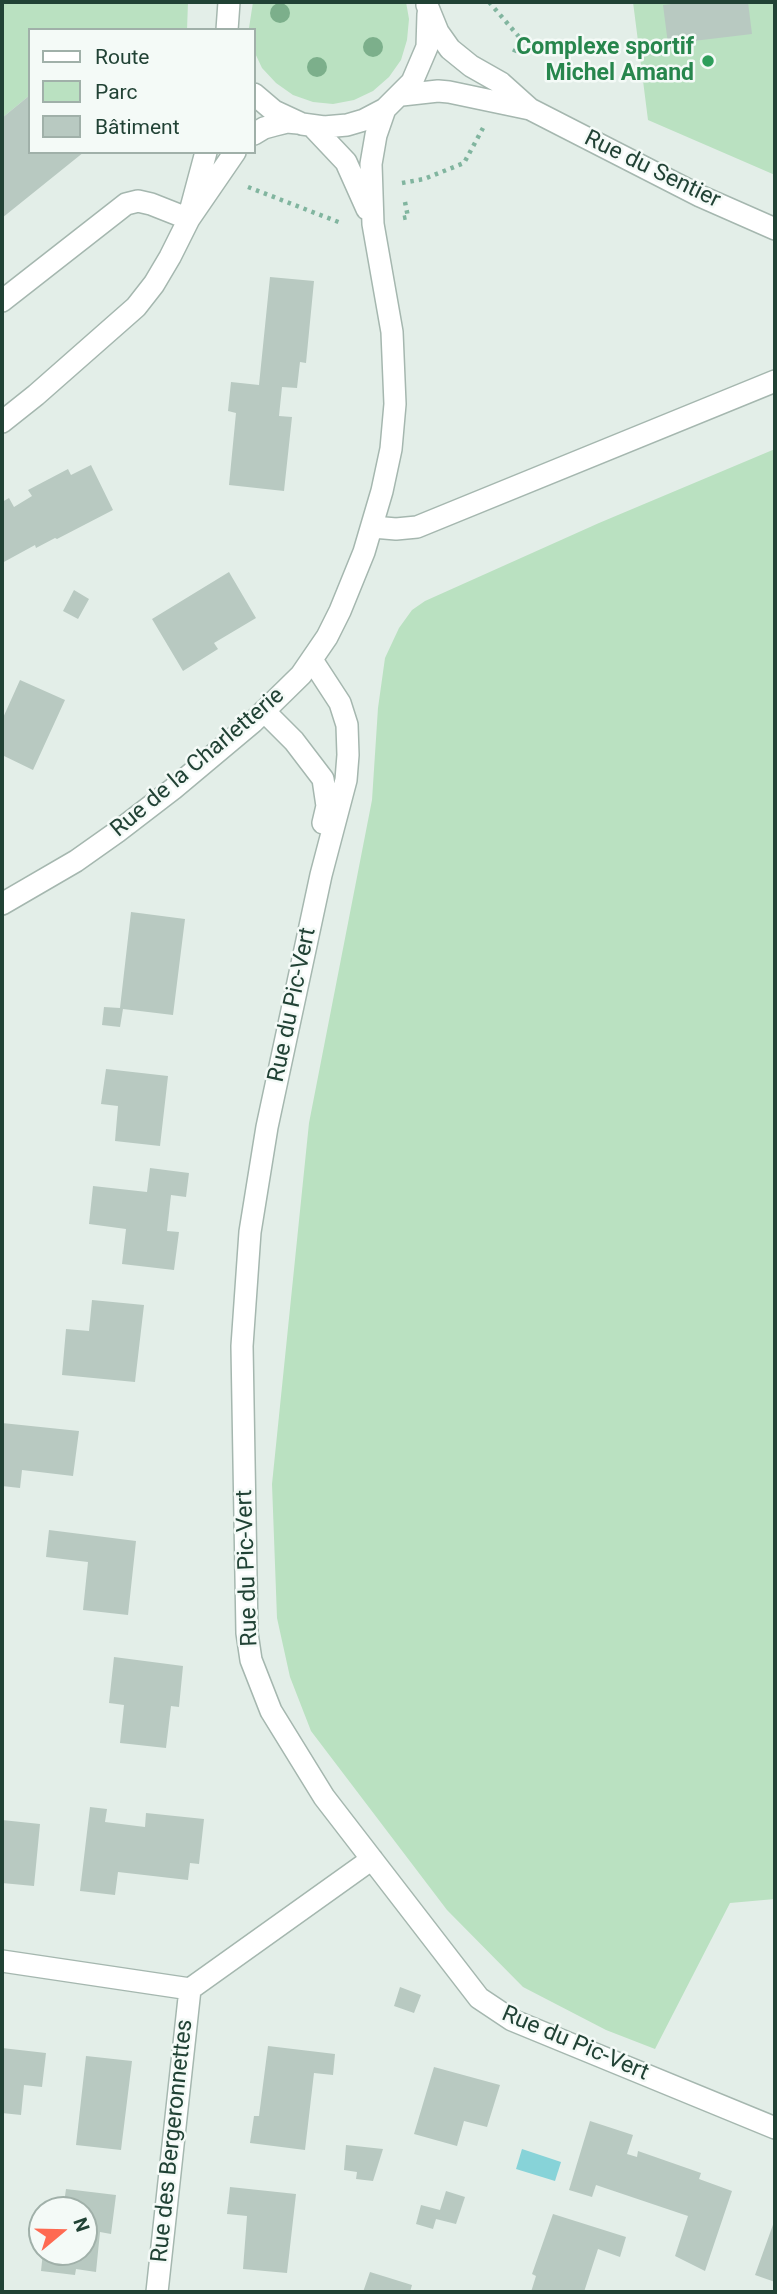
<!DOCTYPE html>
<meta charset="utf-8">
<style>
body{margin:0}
#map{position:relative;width:777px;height:2294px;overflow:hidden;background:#e3eee8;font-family:Roboto,sans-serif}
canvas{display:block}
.frame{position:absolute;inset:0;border:4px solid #214235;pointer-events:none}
.legend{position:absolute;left:28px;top:28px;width:228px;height:126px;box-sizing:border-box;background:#f4faf7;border:2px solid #a0b0a9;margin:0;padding:9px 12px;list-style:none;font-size:21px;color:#214235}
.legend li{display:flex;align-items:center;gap:14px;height:35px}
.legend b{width:35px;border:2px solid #a0b0a9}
.north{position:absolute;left:28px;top:2196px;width:70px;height:70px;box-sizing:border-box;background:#f4faf7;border:2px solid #a0b0a9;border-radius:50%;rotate:71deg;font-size:19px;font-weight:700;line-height:28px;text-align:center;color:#214235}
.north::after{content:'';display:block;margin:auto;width:24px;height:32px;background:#fe6a52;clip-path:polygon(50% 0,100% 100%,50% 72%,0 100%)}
</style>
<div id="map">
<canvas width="777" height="2294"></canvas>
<div class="frame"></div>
<ul class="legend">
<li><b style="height:9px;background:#fff"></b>Route</li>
<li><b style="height:19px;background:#bae1c1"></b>Parc</li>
<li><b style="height:19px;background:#b8c9c1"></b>Bâtiment</li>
</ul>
<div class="north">N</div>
</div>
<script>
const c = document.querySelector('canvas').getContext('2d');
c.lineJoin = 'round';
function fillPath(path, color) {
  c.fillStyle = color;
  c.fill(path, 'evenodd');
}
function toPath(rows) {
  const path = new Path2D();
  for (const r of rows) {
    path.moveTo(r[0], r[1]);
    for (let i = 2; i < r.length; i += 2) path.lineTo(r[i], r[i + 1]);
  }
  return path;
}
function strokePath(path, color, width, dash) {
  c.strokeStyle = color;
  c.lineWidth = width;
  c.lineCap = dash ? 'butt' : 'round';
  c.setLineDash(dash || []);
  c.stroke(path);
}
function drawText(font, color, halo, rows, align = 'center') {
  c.font = font + ' Roboto,sans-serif';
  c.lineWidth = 5;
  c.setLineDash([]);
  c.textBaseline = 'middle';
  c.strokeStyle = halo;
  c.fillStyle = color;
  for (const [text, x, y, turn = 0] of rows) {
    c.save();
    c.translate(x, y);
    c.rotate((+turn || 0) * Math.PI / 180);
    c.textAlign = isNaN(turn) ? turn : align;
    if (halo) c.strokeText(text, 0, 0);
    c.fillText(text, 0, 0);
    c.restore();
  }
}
fillPath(toPath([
 [2,2,188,2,187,30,30,30,30,95,2,118],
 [253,2,406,2,409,19,407,40,401,60,389,77,373,91,354,100,333,104,313,102,293,95,276,83,262,68,254,51,254,30,249,28],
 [633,2,775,2,775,175,648,120],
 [775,449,775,1899,730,1903,655,2049,606,2030,523,1987,447,1910,311,1731,290,1677,277,1618,272,1484,309,1123,372,800,378,708,385,658,399,628,412,610,425,601,599,523]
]), '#bae1c1');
fillPath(toPath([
 [522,2149,561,2162,555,2181,516,2169]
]), '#87d3d8');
fillPath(toPath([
 [688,2,748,2,752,34,668,44,663,5],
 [30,95,30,152,84,152,2,218,2,118],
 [270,277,314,281,306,363,300,362,297,388,282,387,279,416,292,417,284,491,229,485,236,413,228,411,231,382,259,385],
 [91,465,113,510,57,539,55,538,36,548,35,545,2,563,2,502,9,498,14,507,32,496,28,490,68,469,71,475],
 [229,572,256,618,214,643,218,649,183,671,152,619],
 [74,590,89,599,78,619,63,611],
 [20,680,65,700,33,770,2,755,2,720],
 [131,912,185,919,173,1015,123,1009,120,1027,102,1025,104,1007,120,1008],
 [106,1069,168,1076,160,1146,115,1141,118,1106,101,1104],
 [150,1168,189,1173,186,1197,171,1195,167,1231,179,1232,174,1270,122,1264,126,1229,89,1224,93,1186,147,1192],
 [92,1300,144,1305,135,1382,62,1375,66,1329,89,1331],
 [2,1423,79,1431,73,1476,22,1470,20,1488,2,1486],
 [49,1530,136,1541,128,1615,83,1610,88,1562,46,1557],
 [114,1657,183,1666,179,1707,171,1706,166,1748,120,1743,124,1705,109,1703],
 [90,1807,107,1809,105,1822,145,1827,146,1813,204,1819,199,1864,190,1863,188,1880,118,1872,115,1895,80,1891],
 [2,1820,40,1824,34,1886,2,1883],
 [400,1987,421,1995,414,2013,394,2006],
 [268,2046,335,2054,333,2075,314,2073,305,2150,250,2143,254,2116,259,2116],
 [2,2048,46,2053,42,2087,24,2085,21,2115,2,2113],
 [86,2056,132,2061,121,2150,76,2145],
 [434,2067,500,2085,487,2127,464,2121,457,2146,414,2134],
 [590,2121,633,2135,627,2154,637,2157,638,2151,701,2173,699,2179,732,2191,705,2271,675,2256,688,2216,596,2185,592,2197,569,2190],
 [346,2145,383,2149,373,2181,356,2179,357,2172,344,2170],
 [230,2187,296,2194,287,2273,243,2269,247,2216,227,2214],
 [66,2189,116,2195,111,2234,100,2232,96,2272,76,2269,75,2275,41,2271,43,2252,84,2252,84,2210,63,2210],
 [446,2191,465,2197,456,2224,436,2219,433,2229,416,2224,421,2205,440,2210],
 [553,2214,626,2237,620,2257,598,2249,584,2292,531,2292,536,2276,532,2274],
 [775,2219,775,2282,755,2275],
 [370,2272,412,2285,410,2292,363,2292]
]), '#b8c9c1');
const minor = toPath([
 [427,5,438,32,450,49,471,66,501,83,530,109,700,196,775,229],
 [227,30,229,2],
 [254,94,274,111,302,124,324,127,347,125,364,120,385,109,412,82,427,47,428,14],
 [402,95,438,91,449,92,530,109],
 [312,126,346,162,367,209],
 [254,134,264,128,275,125,287,122,298,123],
 [191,208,206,152],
 [2,301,126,204,138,201,151,204,189,219],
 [2,422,36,395,136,307,154,284,170,257,189,219,235,152],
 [373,527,396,529,417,527,775,381],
 [312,660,340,703,347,725,348,755,346,780,321,875,267,1127,250,1232,242,1346,247,1633,251,1660,271,1711,324,1797,479,1998,512,2020,775,2128],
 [264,711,294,741,323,779,327,806,323,823],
 [2,904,76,861,117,832,173,789,253,722,301,675,327,637,340,611,364,552,382,491,391,449,395,404,392,332,373,224,371,164,376,135,385,109],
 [2,1961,190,1989,372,1859],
 [157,2292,190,1989]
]);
strokePath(minor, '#a5b7af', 24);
strokePath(toPath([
 [489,2,520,38,513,55],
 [402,183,424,179,464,163,483,128],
 [248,187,341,223],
 [403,218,408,217,405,202]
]), '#81b59f', 4.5, [3.5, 5]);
strokePath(minor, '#fff', 21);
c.fillStyle = '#7caf8b';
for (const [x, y] of [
 [280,13],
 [373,47],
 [317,67]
]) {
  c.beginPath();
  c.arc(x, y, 10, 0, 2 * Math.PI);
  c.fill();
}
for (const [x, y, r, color] of [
 [708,61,7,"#2e9e5b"]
]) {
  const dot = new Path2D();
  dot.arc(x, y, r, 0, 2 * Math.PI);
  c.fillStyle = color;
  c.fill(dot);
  strokePath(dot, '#f4faf7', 2.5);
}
drawText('bold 23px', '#27864d', '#f4faf7', [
 ["Complexe sportif",694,48],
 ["Michel Amand",694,74]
], 'right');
drawText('23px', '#214235', '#f4faf7', [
 ["Rue du Sentier",652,170,26],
 ["Rue de la Charletterie",198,763,-40],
 ["Rue du Pic-Vert",293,1005,-78],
 ["Rue du Pic-Vert",248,1568,-92],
 ["Rue du Pic-Vert",575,2044,23],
 ["Rue des Bergeronnettes",173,2141,-84]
]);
</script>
